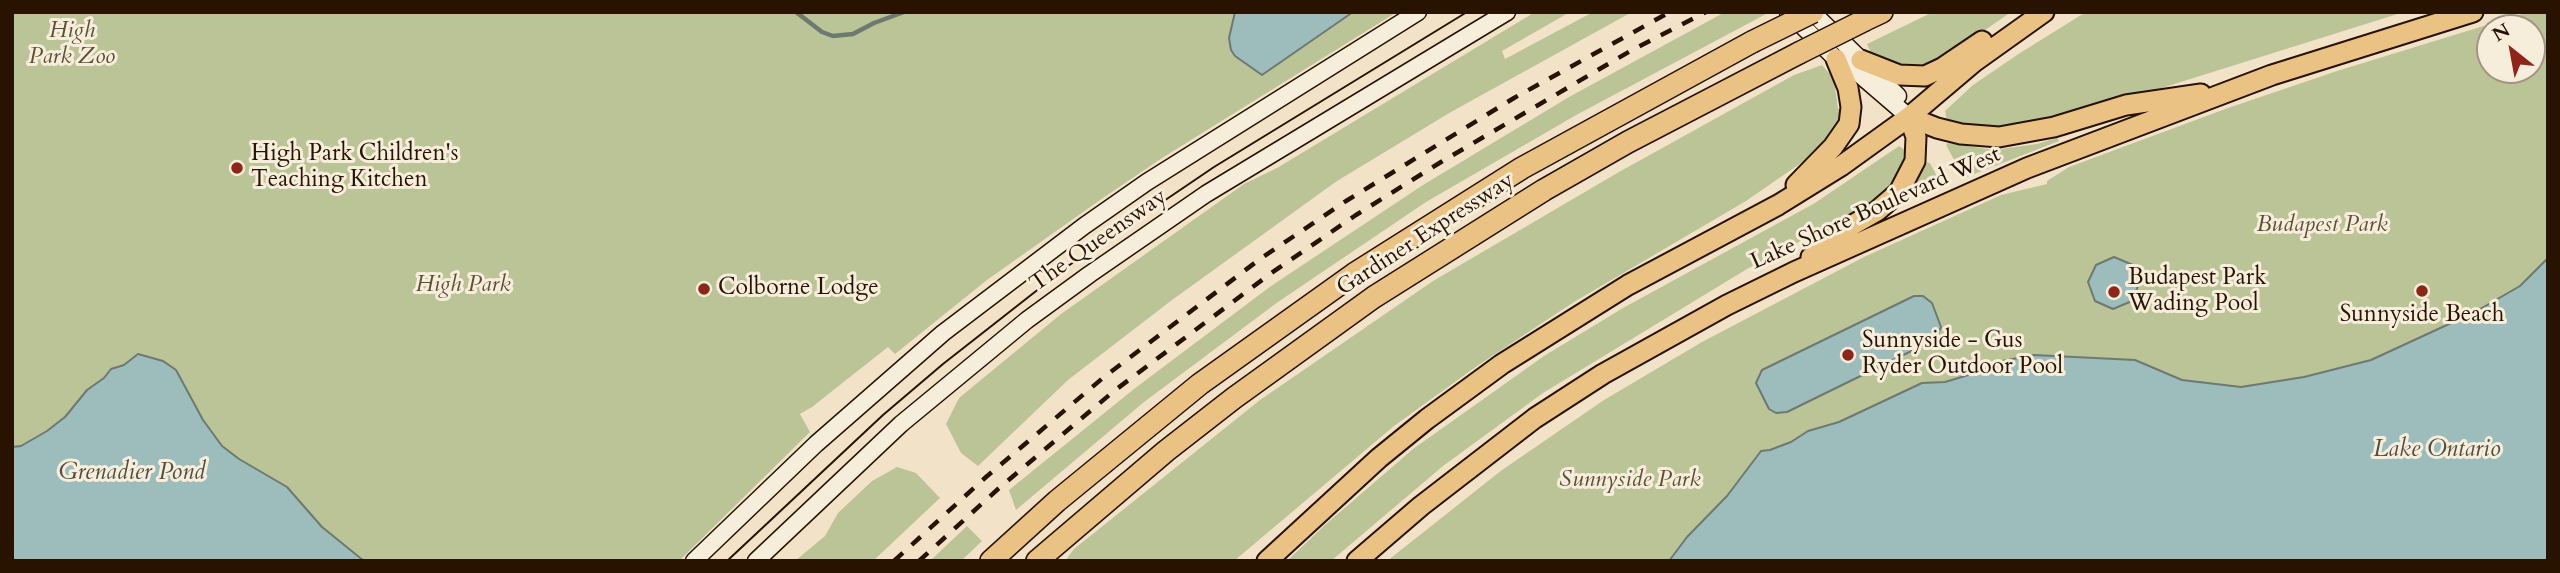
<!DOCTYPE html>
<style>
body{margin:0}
#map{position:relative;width:2560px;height:573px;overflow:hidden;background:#f2e3c8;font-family:Cardo,serif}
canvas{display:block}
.frame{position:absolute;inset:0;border:14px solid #281200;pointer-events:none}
.north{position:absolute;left:2476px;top:14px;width:70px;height:70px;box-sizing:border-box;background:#f7eddb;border:2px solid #a49583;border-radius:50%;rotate:329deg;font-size:19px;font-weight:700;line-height:28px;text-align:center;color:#281200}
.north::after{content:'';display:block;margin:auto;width:24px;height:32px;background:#8f2418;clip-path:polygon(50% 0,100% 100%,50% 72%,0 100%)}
</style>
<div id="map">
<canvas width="2560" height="573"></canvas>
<div class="frame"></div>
<div class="north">N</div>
</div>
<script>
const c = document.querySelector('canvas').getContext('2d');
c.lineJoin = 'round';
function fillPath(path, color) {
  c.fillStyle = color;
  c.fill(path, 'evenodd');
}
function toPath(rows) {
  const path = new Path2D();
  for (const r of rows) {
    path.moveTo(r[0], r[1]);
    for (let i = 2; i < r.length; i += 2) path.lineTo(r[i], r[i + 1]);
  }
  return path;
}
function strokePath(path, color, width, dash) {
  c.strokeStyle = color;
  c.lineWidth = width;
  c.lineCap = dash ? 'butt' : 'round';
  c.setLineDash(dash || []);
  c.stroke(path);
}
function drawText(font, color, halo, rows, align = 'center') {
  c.font = font + ' Cardo,serif';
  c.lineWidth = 6;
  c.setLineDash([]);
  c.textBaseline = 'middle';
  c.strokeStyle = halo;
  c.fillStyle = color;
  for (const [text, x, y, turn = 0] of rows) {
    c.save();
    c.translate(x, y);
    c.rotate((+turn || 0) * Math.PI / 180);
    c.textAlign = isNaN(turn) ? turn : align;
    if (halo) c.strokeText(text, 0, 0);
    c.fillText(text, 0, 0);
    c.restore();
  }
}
fillPath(toPath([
 [12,12,1397,12,1162,158,1100,200,987,280,895,354,888,347,812,407,800,414,810,432,679,561,12,561],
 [1535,12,1570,12,1502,51,1505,59,1593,12,1632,12,1451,112,1337,181,1172,300,1068,380,978,466,961,453,946,424,959,398,1061,314,1244,184,1277,168],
 [1725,12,1768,13,1578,114,1426,202,1278,302,1144,402,1016,510,1009,490,1134,389,1271,286,1423,185,1569,97],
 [1933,12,2011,12,1935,65,1923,68,1921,65,1904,67,1878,59,1871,53,1867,44],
 [2086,12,2404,12,2031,129,1948,125,1945,111,1973,85,2020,53],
 [2529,12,2548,12,2548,258,2520,286,2475,312,2371,360,2304,377,2241,387,2182,380,2135,360,2034,355,2002,361,1985,370,1945,382,1922,383,1839,422,1808,431,1791,442,1770,450,1761,451,1727,496,1687,537,1669,561,1387,561,1502,470,1604,400,1702,342,1864,257,2001,195,2047,184,2047,181,2069,167,2228,108,2337,71],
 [2490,28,2532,28,2532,70,2490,70],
 [1822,65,1834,79,1838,109,1842,110,1835,131,1814,154,1746,201,1574,302,1477,366,1394,426,1234,561,1065,561,1074,549,1260,400,1433,281,1619,172,1794,75],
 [2057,138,2059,141,1964,178,1946,145,1948,143,1994,150,2037,144],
 [1899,146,1910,153,1894,183,1870,205,1747,269,1543,393,1443,466,1331,561,1287,561,1325,525,1413,449,1544,356,1623,308,1815,203],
 [1924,162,1930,163,1942,186,1905,199,1918,180],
 [897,467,916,473,940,498,873,561,795,561,825,536,838,513,872,481],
 [967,526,982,541,961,561,930,561]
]), '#bac496');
const water = toPath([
 [1235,12,1353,12,1262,75,1235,56,1231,50,1229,38,1235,12],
 [2114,257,2133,265,2140,281,2132,301,2113,309,2095,301,2088,282,2096,265,2114,257],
 [2548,258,2548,561,1669,561,1687,537,1727,496,1761,451,1770,450,1791,442,1808,431,1839,422,1922,383,1945,382,1985,370,2002,361,2034,355,2135,360,2182,380,2241,387,2304,377,2371,360,2475,312,2520,286,2548,258],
 [1914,296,1923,296,1932,303,1941,327,1936,339,1787,412,1776,413,1769,409,1756,383,1762,370,1914,296],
 [138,354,163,361,176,370,203,420,222,446,239,459,287,487,322,527,364,561,12,561,12,447,21,446,47,431,65,417,87,390,104,378,111,369,124,365,138,354]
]);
fillPath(water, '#9dbdbd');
strokePath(water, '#6e7971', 2);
strokePath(toPath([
 [796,12,822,32,833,36,853,34,874,23,904,12]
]), '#6e7971', 4.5);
const secondary = toPath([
 [1788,12,1836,59,1852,68,1909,117],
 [1812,12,1898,96],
 [694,561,816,444,943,333,1084,226,1147,182,1418,12],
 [756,561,901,424,1027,320,1090,274,1206,194,1507,12]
]);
const trunk = toPath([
 [1861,60,1899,75,1925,76,1942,68,1982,41],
 [1909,117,1937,128,1961,134,1999,137,2054,127,2126,105,2201,94],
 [1796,185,1833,147,1849,124,1851,107,1848,88,1836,59],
 [1811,257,1842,231,1877,211,1899,192,1915,161,1916,137,1909,117],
 [1267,561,1379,458,1427,419,1502,364,1628,285,1778,205,1841,166,1909,117,1974,62,2044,12],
 [1357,561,1421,506,1535,418,1603,374,1727,305,1794,272,2027,168,2272,75,2473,12]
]);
const motorway = toPath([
 [1865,20,1882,12],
 [991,561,1057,501,1200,384,1354,274,1522,168,1752,42],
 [1037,561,1166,451,1234,398,1374,297,1544,190,1628,142,1799,53]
]);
strokePath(secondary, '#281200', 19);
strokePath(trunk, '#281200', 23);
strokePath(motorway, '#281200', 24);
strokePath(secondary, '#f7eddb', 16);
strokePath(trunk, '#e9c284', 19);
strokePath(motorway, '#e9c284', 21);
strokePath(toPath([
 [727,561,883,415,943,364,1068,266,1214,167,1467,12]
]), '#281200', 2);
strokePath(toPath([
 [894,561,986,477,1104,377,1260,259,1346,201,1514,98,1670,12],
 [919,561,998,489,1114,391,1270,274,1356,215,1441,162,1632,50,1706,12]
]), '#281200', 4.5, [12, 12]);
const motorwayBridge = toPath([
 [1752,42,1813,12],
 [1799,53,1865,20]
]);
strokePath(motorwayBridge, '#281200', 24, []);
strokePath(motorwayBridge, '#e9c284', 21);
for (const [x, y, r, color] of [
 [237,168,7,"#8f2418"],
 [704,289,7,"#8f2418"],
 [2422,291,7,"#8f2418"],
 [2114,292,7,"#8f2418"],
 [1848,355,7,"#8f2418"]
]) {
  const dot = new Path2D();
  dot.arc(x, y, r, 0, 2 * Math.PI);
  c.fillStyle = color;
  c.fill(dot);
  strokePath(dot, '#f7eddb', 2.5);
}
drawText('italic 23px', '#5b5034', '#f7eddb', [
 ["High",72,32],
 ["Park Zoo",72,58],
 ["Budapest Park",2322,226],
 ["High Park",463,286],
 ["Sunnyside Park",1630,481]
]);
drawText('23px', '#281200', '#f7eddb', [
 ["High Park Children's",251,155],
 ["Teaching Kitchen",251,181],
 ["Budapest Park",2128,279],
 ["Wading Pool",2128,305],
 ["Colborne Lodge",718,289],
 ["Sunnyside Beach",2422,316,"center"],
 ["Sunnyside - Gus",1862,342],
 ["Ryder Outdoor Pool",1862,368]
], 'left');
drawText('23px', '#281200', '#f7eddb', [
 ["Lake Shore Boulevard West",1876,209,-24],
 ["Gardiner Expressway",1426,235,-33],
 ["The Queensway",1099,241,-35]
]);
drawText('italic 24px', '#514e42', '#f7eddb', [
 ["Lake Ontario",2437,450],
 ["Grenadier Pond",132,473]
]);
</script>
